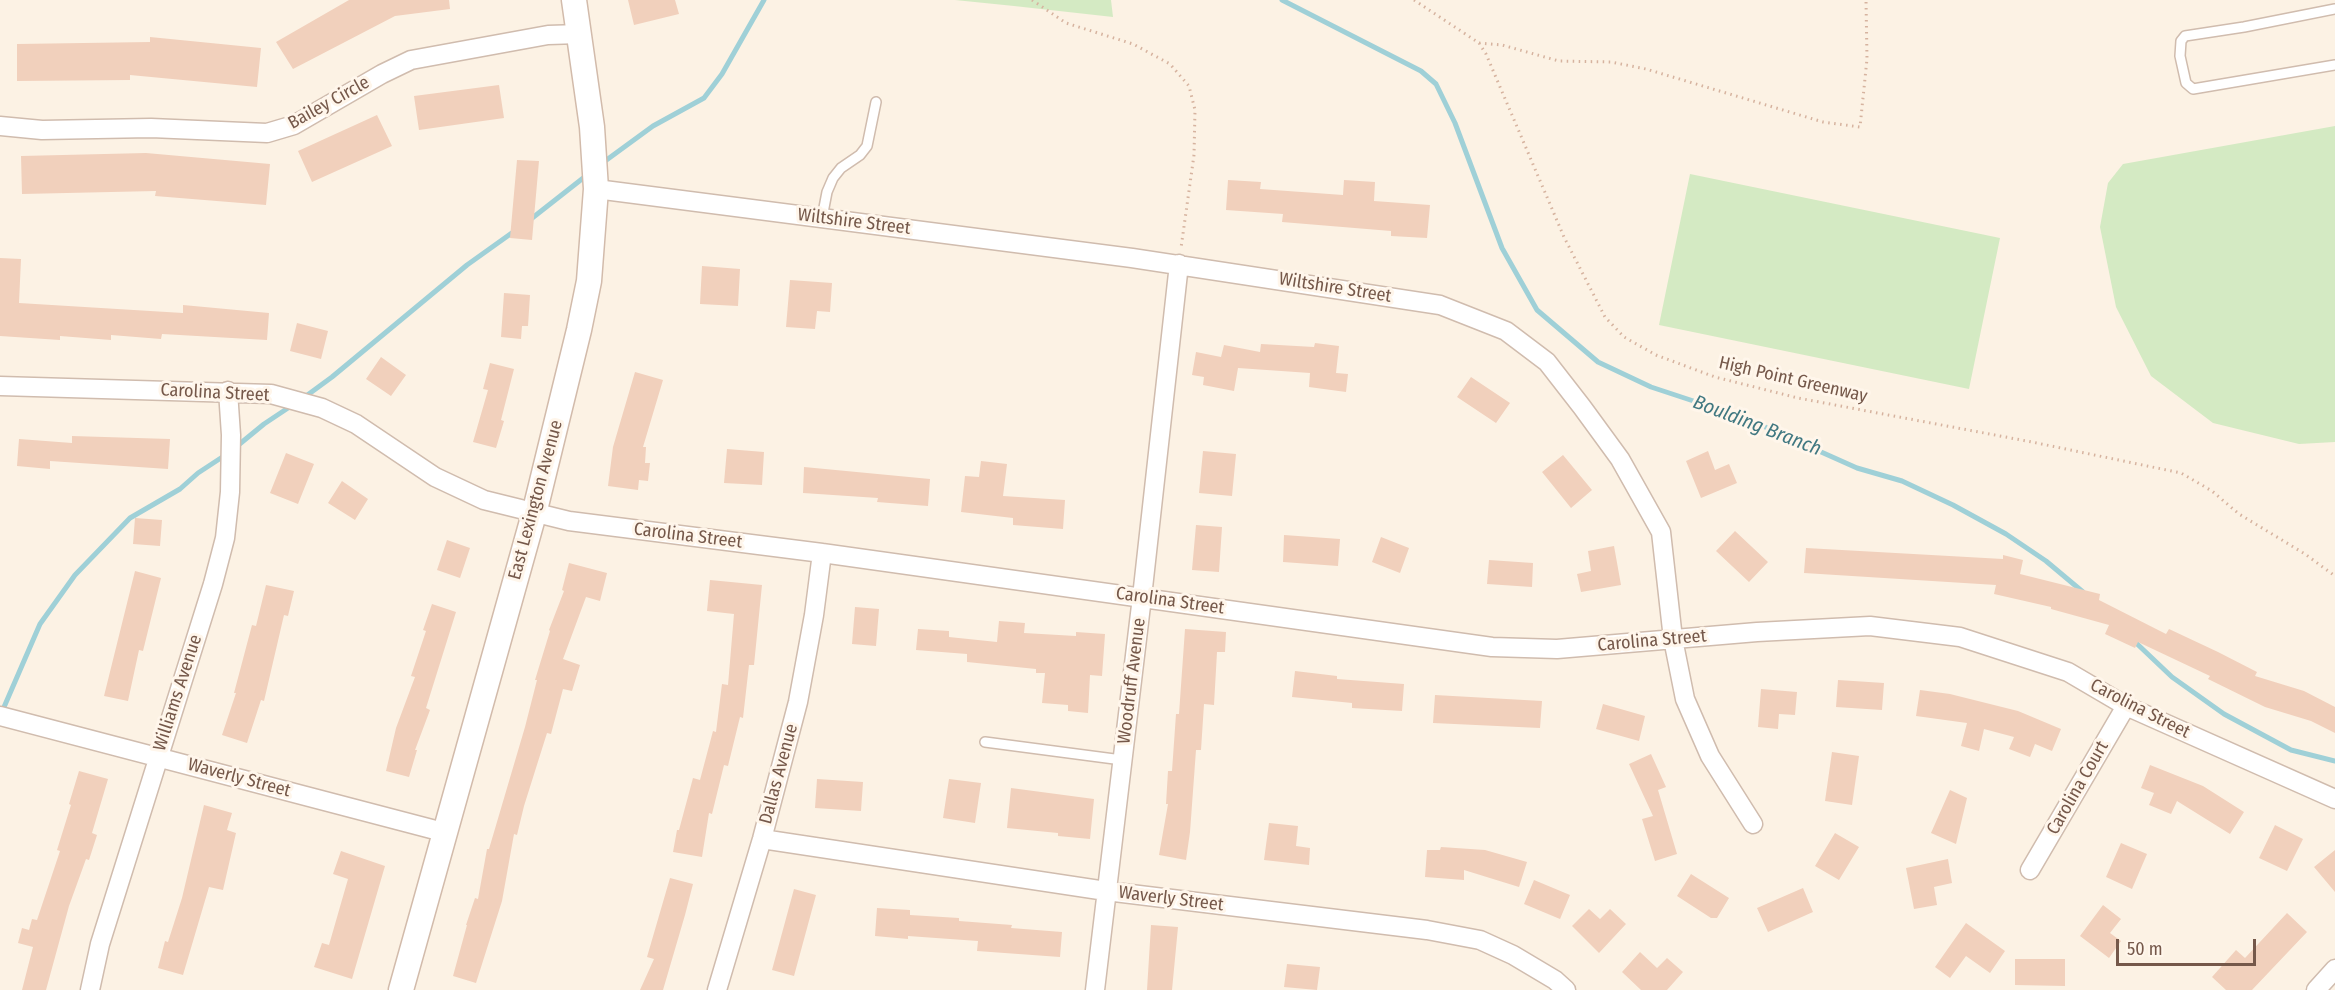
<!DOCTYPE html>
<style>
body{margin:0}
#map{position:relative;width:2335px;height:990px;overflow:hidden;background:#fcf2e4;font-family:"Fira Sans Condensed",sans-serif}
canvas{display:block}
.scale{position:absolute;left:2116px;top:939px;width:140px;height:27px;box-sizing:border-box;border:3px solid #75584a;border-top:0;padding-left:8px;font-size:18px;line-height:21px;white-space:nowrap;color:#75584a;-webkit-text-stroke:4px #fff6eb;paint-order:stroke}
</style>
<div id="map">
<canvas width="2335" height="990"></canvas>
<div class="scale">50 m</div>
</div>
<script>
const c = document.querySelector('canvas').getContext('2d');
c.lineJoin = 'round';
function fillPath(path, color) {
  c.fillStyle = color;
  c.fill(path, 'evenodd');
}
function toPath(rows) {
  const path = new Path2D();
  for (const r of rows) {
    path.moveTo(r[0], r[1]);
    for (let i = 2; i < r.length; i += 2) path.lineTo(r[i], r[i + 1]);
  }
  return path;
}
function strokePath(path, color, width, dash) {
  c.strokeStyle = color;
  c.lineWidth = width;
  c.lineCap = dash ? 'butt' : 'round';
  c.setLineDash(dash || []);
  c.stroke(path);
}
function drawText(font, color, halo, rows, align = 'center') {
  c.font = font + ' "Fira Sans Condensed",sans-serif';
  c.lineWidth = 6;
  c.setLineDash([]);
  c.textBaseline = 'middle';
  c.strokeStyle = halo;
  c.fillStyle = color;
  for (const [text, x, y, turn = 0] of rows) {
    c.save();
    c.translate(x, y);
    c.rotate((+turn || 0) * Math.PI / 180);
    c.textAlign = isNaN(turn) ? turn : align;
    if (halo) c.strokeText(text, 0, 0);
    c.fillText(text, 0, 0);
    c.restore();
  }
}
fillPath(toPath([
 [955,0,1111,0,1113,17,1014,6],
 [2335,126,2335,442,2299,444,2213,423,2151,376,2116,307,2100,227,2108,183,2123,164],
 [1690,174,2000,238,1969,389,1659,325]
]), '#d4eac3');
strokePath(toPath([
 [1282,0,1421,71,1436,84,1455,123,1502,248,1537,310,1598,362,1651,387,1745,418,1857,468,1902,481,1953,505,2006,534,2046,561,2083,592],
 [601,164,653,126,704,98,722,74,764,0],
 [531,219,587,175],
 [302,399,332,377,467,265,516,230],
 [236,447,264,424,294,404],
 [2133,640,2172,677,2224,714,2291,750,2335,761],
 [1,714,40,624,75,575,130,518,180,489,198,473,227,454]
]), '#9fd0d7', 5);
fillPath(toPath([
 [349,0,449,0,450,9,395,16,293,69,276,42],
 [628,0,675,0,679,14,634,25],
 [150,37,261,48,257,87,130,75,130,80,17,81,17,44,150,42],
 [499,85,504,118,419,130,414,96],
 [377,115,392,146,312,182,298,151],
 [146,153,270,164,266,205,155,196,156,191,22,194,21,156],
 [517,160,539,161,532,240,510,238],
 [1228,180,1261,182,1260,189,1343,195,1344,180,1375,182,1374,201,1430,205,1427,238,1391,236,1391,231,1282,222,1283,214,1226,210],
 [0,258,21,259,19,303,183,313,183,305,269,313,267,340,162,334,161,339,111,335,111,340,60,336,60,340,0,336],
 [702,266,740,269,738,306,700,304],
 [790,280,832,283,830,312,817,311,815,329,786,327],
 [504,293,530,295,528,326,522,326,521,339,501,337],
 [297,323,328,331,321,359,290,351],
 [1315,343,1339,346,1336,373,1348,374,1346,392,1309,387,1310,373,1238,368,1234,391,1203,385,1204,377,1192,375,1196,352,1221,357,1224,345,1260,352,1261,344,1314,347],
 [381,357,406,375,391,396,366,379],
 [490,363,514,369,501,420,504,421,496,448,473,442,488,390,483,389],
 [635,372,663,380,643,447,646,447,645,463,650,463,648,481,639,480,638,490,608,486,613,447],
 [1471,377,1510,403,1496,423,1457,397],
 [72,436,170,439,168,469,50,461,50,469,17,466,19,439,72,443],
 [727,449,764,452,762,485,724,483],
 [1203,451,1236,454,1232,496,1199,493],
 [1708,451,1715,470,1729,464,1737,483,1701,498,1686,461],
 [286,453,314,464,298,504,270,493],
 [1563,455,1592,490,1571,508,1542,472],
 [981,461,1007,464,1003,496,1065,500,1063,529,1013,525,1013,518,961,512,965,476,979,477],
 [804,467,930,479,928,506,877,502,878,498,803,493],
 [342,481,368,499,355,520,328,503],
 [135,518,162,520,160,546,133,544],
 [1196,525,1222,527,1219,572,1192,570],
 [1735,531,1768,562,1749,582,1716,551],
 [1284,535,1340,539,1338,566,1283,562],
 [1381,537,1409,548,1400,573,1372,562],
 [447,540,470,548,460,578,437,570],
 [1614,546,1621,585,1581,592,1577,574,1591,571,1588,551],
 [1806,548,2003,559,2003,555,2023,560,2020,574,2100,594,2099,600,2166,634,2169,629,2218,652,2257,672,2255,676,2304,691,2335,707,2335,733,2311,721,2265,707,2208,679,2210,676,2138,642,2135,648,2105,634,2109,625,2051,609,2051,607,1994,594,1996,585,1804,573],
 [1489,560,1533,563,1532,587,1487,584],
 [569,563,607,573,600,601,586,597,563,659,580,665,572,691,563,689,551,734,547,733,524,806,517,835,514,834,502,901,476,983,453,976,467,925,466,925,475,898,478,899,487,849,489,849,525,727,537,680,535,680,550,631,549,630,564,591,562,590],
 [135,571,161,578,143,651,139,650,128,701,104,696],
 [710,580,762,585,754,665,749,665,743,718,740,717,728,766,724,765,712,814,709,813,702,857,673,852,677,830,679,830,693,778,700,780,713,731,716,732,722,684,728,685,734,614,707,611],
 [266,585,294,591,288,616,284,615,264,701,261,700,247,743,222,735,236,693,234,693,252,625,256,626],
 [432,604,456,612,426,708,430,710,415,750,417,750,409,777,386,771,396,728,415,677,411,676,426,631,423,630],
 [855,607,879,609,876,646,852,644],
 [999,621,1025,623,1024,633,1076,636,1076,632,1105,634,1102,676,1090,675,1088,713,1068,711,1068,705,1042,703,1045,673,1036,673,1036,669,967,662,967,654,916,650,918,629,949,631,949,637,997,642],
 [1185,629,1226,632,1225,652,1217,652,1214,705,1204,704,1201,750,1196,750,1190,832,1186,860,1159,855,1168,804,1166,804,1168,771,1172,771,1176,714,1179,714],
 [1295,671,1337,676,1337,679,1404,684,1402,711,1352,708,1352,703,1292,697],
 [1838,680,1884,683,1882,710,1836,707],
 [1761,689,1797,692,1795,715,1779,714,1778,729,1758,727],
 [1920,690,1950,694,2018,711,2061,729,2052,751,2035,744,2030,757,2009,749,2014,737,1984,729,1979,751,1961,746,1967,723,1916,716],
 [1435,695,1542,701,1540,728,1433,723],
 [1603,704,1645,716,1639,741,1596,729],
 [1832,752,1859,756,1852,805,1825,801],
 [1651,754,1666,787,1658,790,1677,854,1655,861,1642,819,1653,816,1629,764],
 [2150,765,2203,786,2244,812,2230,834,2177,801,2171,814,2149,805,2154,793,2141,788],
 [79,771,108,779,92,833,97,835,89,860,86,859,69,906,46,990,22,990,33,947,18,943,22,928,29,930,32,919,37,920,60,851,57,850,71,805,69,804],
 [817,779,863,782,861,811,815,808],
 [949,779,981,783,975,823,943,818],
 [1011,788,1094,799,1090,839,1058,836,1058,833,1007,828],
 [1950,790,1967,798,1956,844,1931,833],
 [204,805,232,813,227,830,236,833,223,890,209,887,183,975,158,968,165,941,168,942,182,898],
 [1269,823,1298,826,1296,846,1310,848,1309,865,1264,860],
 [2275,825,2303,839,2287,871,2259,858],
 [1835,833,1859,847,1839,880,1815,866],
 [2121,843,2147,854,2132,889,2106,877],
 [1441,847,1485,850,1527,862,1519,887,1464,870,1464,880,1425,877,1427,850,1440,850],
 [2335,850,2335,892,2314,867],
 [341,851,385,866,352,979,314,967,322,943,329,945,348,879,333,874],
 [1948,859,1952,883,1934,887,1937,905,1914,909,1906,868],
 [1691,874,1729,898,1717,918,1711,918,1677,896],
 [670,878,693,884,685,915,663,990,640,990,654,959,647,957],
 [1534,880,1570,895,1560,919,1524,904],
 [1803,888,1813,912,1768,932,1757,908],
 [794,889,816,895,794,976,772,970],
 [2103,905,2121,919,2110,933,2121,941,2109,958,2080,936],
 [877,908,910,910,910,915,959,918,959,921,1012,925,1011,928,1062,932,1060,957,977,951,978,941,908,936,908,939,875,936],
 [1589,909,1600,919,1610,909,1626,924,1599,953,1572,926],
 [2287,913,2307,932,2252,990,2226,990,2212,977,2236,950,2245,958],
 [1966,923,2005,951,1990,973,1966,956,1950,978,1935,967],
 [1151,925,1178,927,1172,990,1147,990],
 [1640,952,1657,968,1667,958,1683,972,1667,990,1641,990,1622,972],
 [2015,959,2065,959,2065,986,2015,985],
 [1287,964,1320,967,1317,990,1284,987]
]), '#f1d0bc');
const lane = toPath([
 [2335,9,2244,27,2185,36,2181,41,2180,56,2186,83,2193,89,2335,65],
 [822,218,827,192,833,178,841,168,860,155,867,146,876,102],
 [985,742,1122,760]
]);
const street = toPath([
 [0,126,42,130,151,128,267,133,294,125,382,74,411,60,548,35,580,34],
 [596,189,1132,258,1440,305,1506,331,1547,362,1582,407,1620,459,1661,532,1673,639,1685,699,1710,756,1753,824],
 [0,386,271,394,322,408,356,424,435,477,484,500,569,521,822,553,1492,647,1557,649,1757,632,1870,626,1960,637,2068,672,2126,706,2335,799],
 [0,716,443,832],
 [762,839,1106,891,1427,930,1480,940,1513,955,1555,980,1566,990],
 [2030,870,2126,706],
 [90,990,100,944,213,584,225,538,230,492,231,435,228,391],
 [717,990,762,839,798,702,814,615,822,553],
 [1095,990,1142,597,1179,264],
 [2316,990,2335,969]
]);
const secondary = toPath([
 [401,990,534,514,579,330,589,281,596,189,592,127,574,0]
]);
strokePath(lane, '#d0bcae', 12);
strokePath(street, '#d0bcae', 21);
strokePath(secondary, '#d2bbab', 27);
strokePath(toPath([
 [1032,0,1066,23,1133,44,1170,64,1189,86,1195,110,1194,155,1181,248],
 [1414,0,1479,43,1486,54,1564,237,1605,317,1624,337,1656,355,1715,377,1798,398,2032,442,2181,473,2212,491,2239,514,2305,554,2335,576],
 [1479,43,1502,45,1559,61,1611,62,1646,69,1823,122,1860,127,1867,59,1866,0]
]), '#d6b39f', 3, [1.5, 4.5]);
strokePath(lane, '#fff', 9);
strokePath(street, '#fff', 18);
strokePath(secondary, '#fff', 24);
drawText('18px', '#75584a', '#fff6eb', [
 ["Bailey Circle",329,103,-29],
 ["Wiltshire Street",854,222,7],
 ["Wiltshire Street",1335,288,9],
 ["High Point Greenway",1793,380,13],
 ["Carolina Street",215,393,3],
 ["East Lexington Avenue",536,500,-75],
 ["Carolina Street",688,536,7],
 ["Carolina Street",1170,601,8],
 ["Carolina Street",1652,641,-5],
 ["Woodruff Avenue",1132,681,-83],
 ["Williams Avenue",178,693,-72],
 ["Carolina Street",2140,709,27],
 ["Dallas Avenue",779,774,-75],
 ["Waverly Street",239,778,15],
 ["Carolina Court",2078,788,-60],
 ["Waverly Street",1171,899,7]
]);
drawText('italic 20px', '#417881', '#fff6eb', [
 ["Boulding Branch",1757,426,21]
]);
</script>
